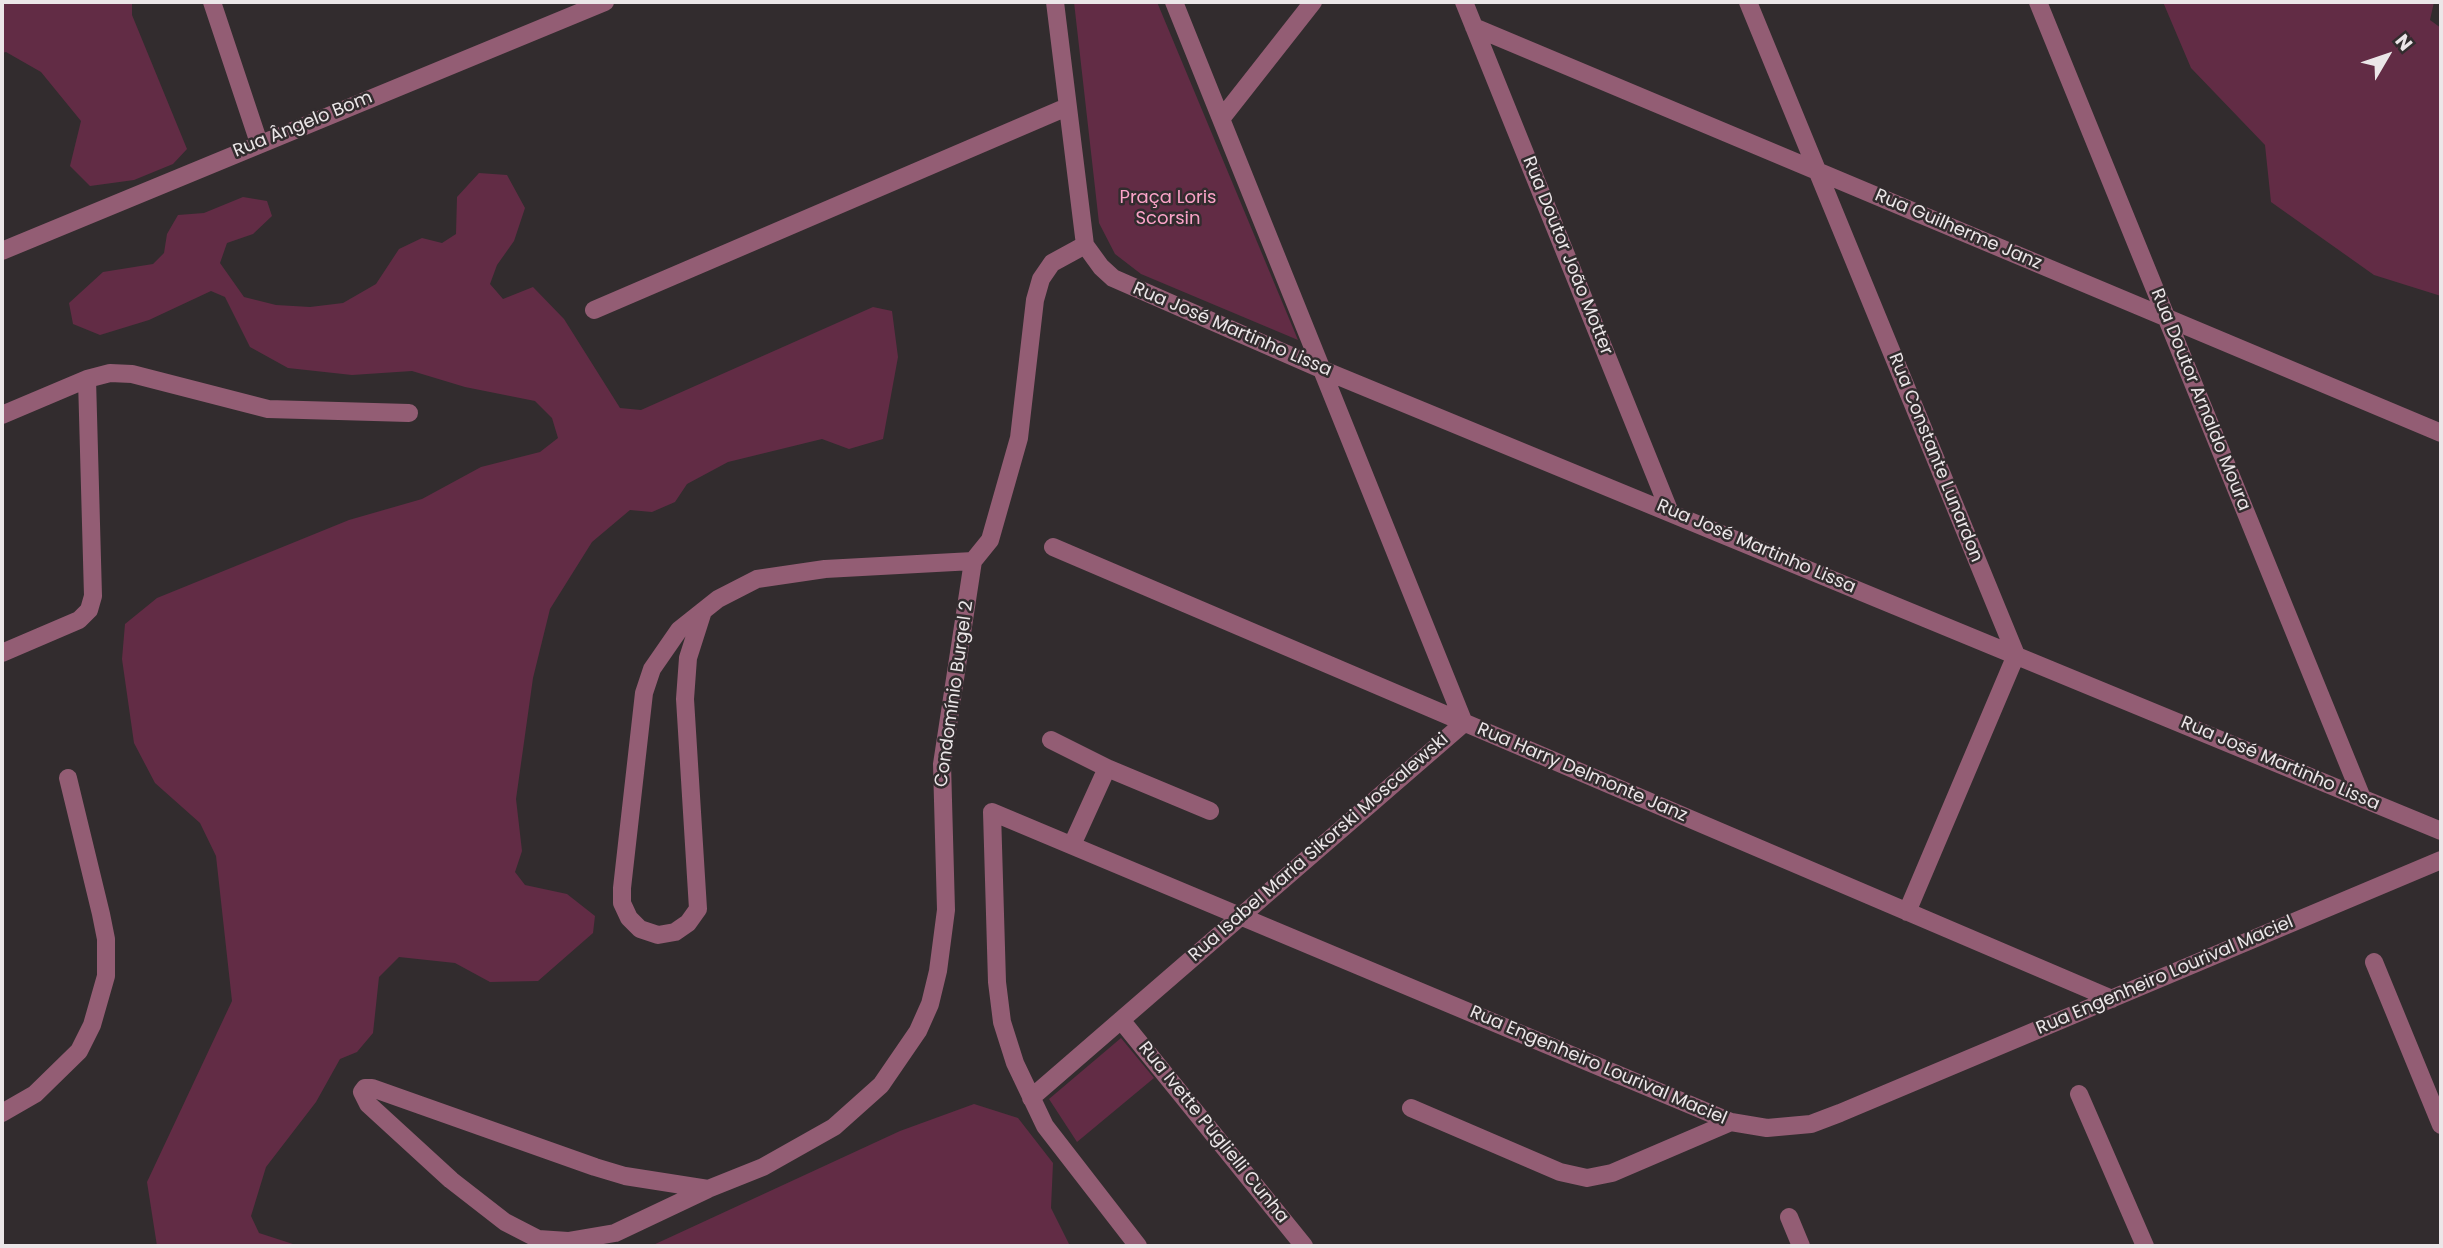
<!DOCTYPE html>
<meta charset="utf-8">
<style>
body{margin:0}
#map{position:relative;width:2443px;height:1248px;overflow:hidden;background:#322c2e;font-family:Poppins,sans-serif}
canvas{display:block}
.frame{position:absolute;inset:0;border:4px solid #ebe6e8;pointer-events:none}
.north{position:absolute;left:2352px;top:21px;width:70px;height:70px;-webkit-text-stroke:5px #322c2e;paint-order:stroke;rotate:51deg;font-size:19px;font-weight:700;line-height:28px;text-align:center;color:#ebe6e8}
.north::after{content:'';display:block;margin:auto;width:24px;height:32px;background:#ebe6e8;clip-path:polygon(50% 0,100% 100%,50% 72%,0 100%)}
</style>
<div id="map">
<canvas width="2443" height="1248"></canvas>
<div class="frame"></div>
<div class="north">N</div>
</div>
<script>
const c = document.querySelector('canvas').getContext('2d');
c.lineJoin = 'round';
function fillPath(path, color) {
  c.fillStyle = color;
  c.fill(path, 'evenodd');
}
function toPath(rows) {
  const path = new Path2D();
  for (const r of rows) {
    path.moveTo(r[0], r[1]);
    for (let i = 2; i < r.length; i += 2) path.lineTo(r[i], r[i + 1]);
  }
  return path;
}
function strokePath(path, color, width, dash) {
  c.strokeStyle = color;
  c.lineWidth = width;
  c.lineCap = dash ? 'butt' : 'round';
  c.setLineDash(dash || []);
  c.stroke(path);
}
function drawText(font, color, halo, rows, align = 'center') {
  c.font = font + ' Poppins,sans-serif';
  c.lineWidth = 5;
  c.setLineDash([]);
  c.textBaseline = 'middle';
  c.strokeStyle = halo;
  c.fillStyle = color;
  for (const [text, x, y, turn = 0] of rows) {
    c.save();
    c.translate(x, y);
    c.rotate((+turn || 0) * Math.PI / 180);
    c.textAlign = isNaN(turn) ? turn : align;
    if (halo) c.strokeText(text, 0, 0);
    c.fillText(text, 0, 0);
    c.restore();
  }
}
fillPath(toPath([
 [2,2,132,2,132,15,187,149,173,164,134,180,90,186,70,166,81,121,41,72,6,52,2,53],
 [1074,2,1157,2,1298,340,1141,274,1115,254,1099,223],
 [2163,2,2434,2,2430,20,2441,28,2441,296,2374,275,2271,202,2265,145,2191,68],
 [479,173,507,175,525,208,514,241,497,265,490,284,503,299,533,287,564,319,620,408,641,410,873,307,892,311,898,357,883,439,849,449,822,439,728,462,687,484,675,502,652,512,630,510,592,542,550,609,533,678,516,799,522,851,515,872,525,885,567,894,595,916,593,933,538,981,490,982,455,963,399,957,379,977,373,1033,357,1052,340,1059,316,1102,266,1167,251,1216,259,1233,299,1246,157,1246,147,1182,232,1001,216,856,200,823,155,783,134,743,122,659,125,624,157,598,349,520,422,499,481,467,540,452,558,438,552,418,535,401,465,387,412,371,352,375,288,368,250,347,225,297,211,291,149,320,100,335,73,324,69,303,103,272,153,264,164,253,167,234,178,215,204,213,243,197,267,201,272,216,253,234,227,243,220,263,244,297,276,305,310,307,343,303,376,284,399,249,422,238,442,243,456,234,457,197],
 [1121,1038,1154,1078,1077,1142,1049,1099],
 [974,1104,1018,1118,1053,1163,1051,1208,1070,1246,651,1246,900,1131]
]), '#622c45');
strokePath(toPath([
 [212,2,259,143],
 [1055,2,1085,245,1101,267,1113,278,1321,369,2441,831],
 [1464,2,1669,510],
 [1748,2,2016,655,1907,912],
 [2038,2,2362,798],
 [1474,27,2441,433],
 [1221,119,1313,2],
 [2,251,605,2],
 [594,310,1067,107],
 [2,415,87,379,110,373,132,374,268,409,409,413],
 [1053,547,2112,999],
 [703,611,688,658,685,699,698,909,688,923,675,932,658,935,640,929,629,918,622,903,622,888,644,693,652,669,679,630,718,599,757,579,825,569,973,561],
 [2,653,79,620,89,610,93,596,87,379],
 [1051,740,1107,768,1210,811],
 [1072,845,1107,768],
 [2374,962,2441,1125],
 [1121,1020,1304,1246],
 [2079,1094,2145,1246],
 [1031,1098,1464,723,1174,2],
 [1411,1108,1560,1172,1587,1178,1612,1173,1731,1122],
 [2,1113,35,1094,79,1051,92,1025,106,976,106,939,101,914,68,778],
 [708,1189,625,1176,595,1167,372,1088,365,1088,362,1092,368,1104,451,1180,505,1222,538,1239,568,1241,615,1233,708,1189,763,1167,834,1127,881,1085,918,1031,930,1004,938,971,946,910,942,764,973,561,990,540,1019,438,1035,300,1041,279,1052,263,1085,245],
 [1789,1217,1801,1246],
 [1138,1246,1045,1126,1015,1063,1002,1022,997,982,992,812,1731,1122,1767,1128,1811,1124,1840,1113,2441,860]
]), '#935d74', 18);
drawText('18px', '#ebe6e8', '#322c2e', [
 ["Rua Ângelo Bom",303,125,-22],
 ["Rua Guilherme Janz",1958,230,23],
 ["Rua Doutor João Motter",1567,256,68],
 ["Rua José Martinho Lissa",1232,330,23],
 ["Rua Doutor Arnaldo Moura",2200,400,68],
 ["Rua Constante Lunardon",1935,458,68],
 ["Rua José Martinho Lissa",1756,547,23],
 ["Condomínio Burgel 2",955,694,-82],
 ["Rua José Martinho Lissa",2280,764,23],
 ["Rua Harry Delmonte Janz",1582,773,23],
 ["Rua Isabel Maria Sikorski Moscalewski",1319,848,-41],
 ["Rua Engenheiro Lourival Maciel",2165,976,-23],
 ["Rua Engenheiro Lourival Maciel",1598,1066,23],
 ["Rua Ivette Puglielli Cunha",1213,1133,51]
]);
drawText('18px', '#faa3c8', '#322c2e', [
 ["Praça Loris",1168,198],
 ["Scorsin",1168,219]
]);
</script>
